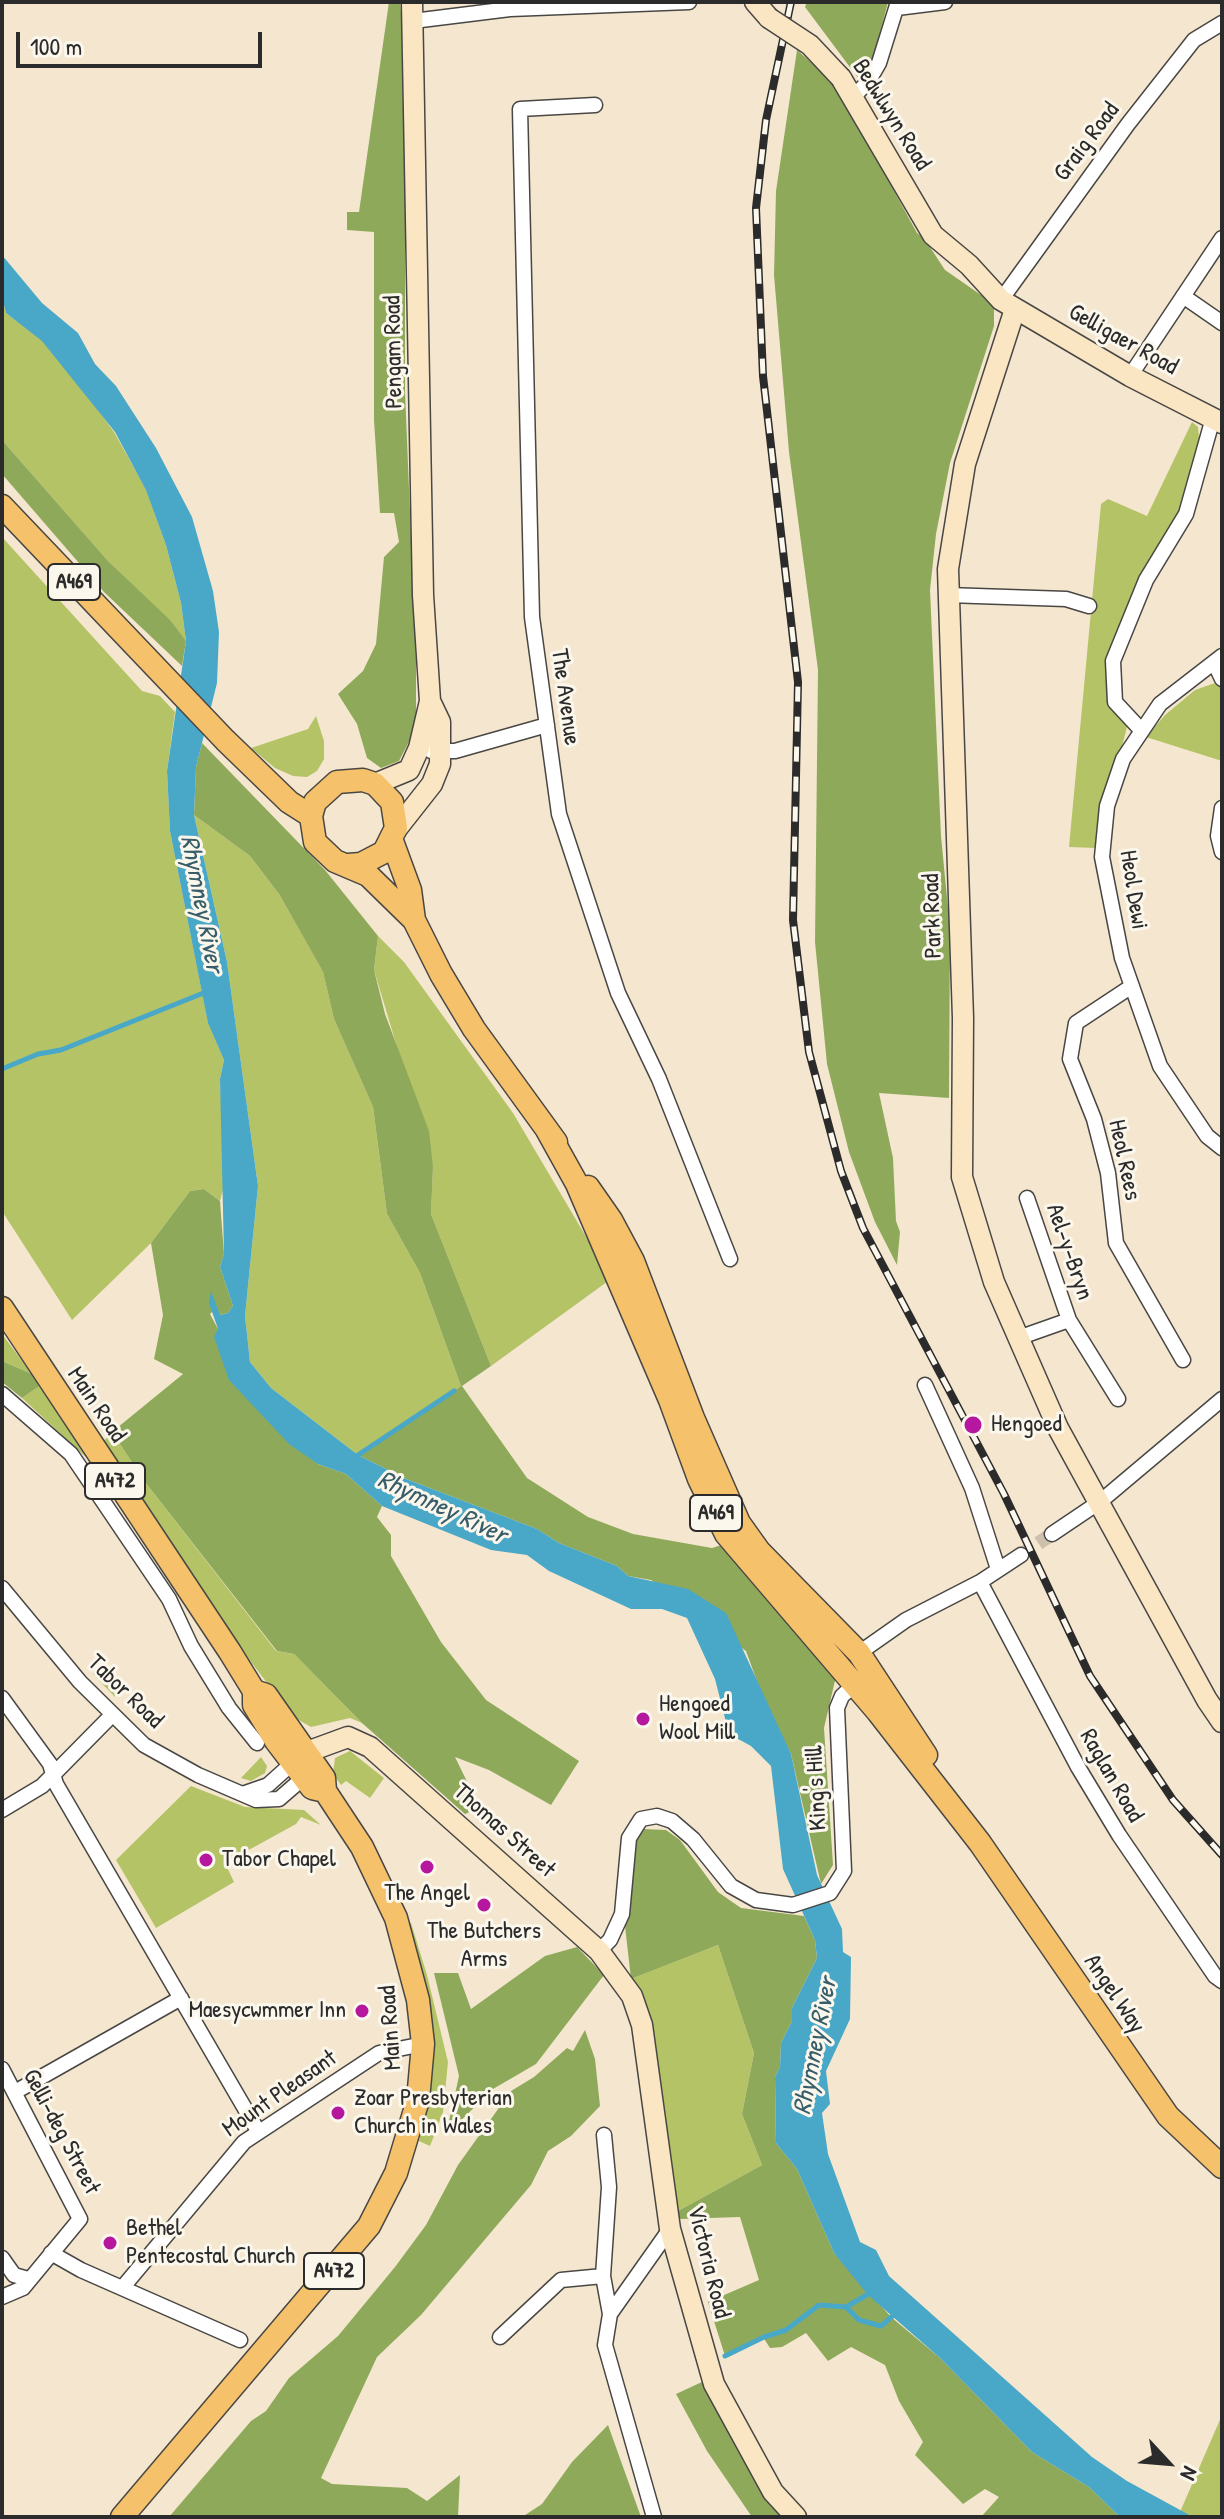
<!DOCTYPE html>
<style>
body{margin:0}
#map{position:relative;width:1224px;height:2519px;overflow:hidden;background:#f5e7cf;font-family:"Patrick Hand",sans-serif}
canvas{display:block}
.frame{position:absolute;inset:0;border:4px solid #2b2b2b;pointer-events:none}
.north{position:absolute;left:1128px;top:2423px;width:80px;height:80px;-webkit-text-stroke:6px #fbf7ec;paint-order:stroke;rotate:116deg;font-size:22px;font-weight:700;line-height:32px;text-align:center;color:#2b2b2b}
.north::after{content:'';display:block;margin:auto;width:28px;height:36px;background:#2b2b2b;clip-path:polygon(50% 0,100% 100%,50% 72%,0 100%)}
.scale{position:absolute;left:16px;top:32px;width:246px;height:36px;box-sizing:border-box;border:4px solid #2b2b2b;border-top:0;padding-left:10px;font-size:24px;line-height:28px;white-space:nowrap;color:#2b2b2b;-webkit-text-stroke:6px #fbf7ec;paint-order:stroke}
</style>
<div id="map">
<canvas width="1224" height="2519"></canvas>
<div class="frame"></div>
<div class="north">N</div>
<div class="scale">100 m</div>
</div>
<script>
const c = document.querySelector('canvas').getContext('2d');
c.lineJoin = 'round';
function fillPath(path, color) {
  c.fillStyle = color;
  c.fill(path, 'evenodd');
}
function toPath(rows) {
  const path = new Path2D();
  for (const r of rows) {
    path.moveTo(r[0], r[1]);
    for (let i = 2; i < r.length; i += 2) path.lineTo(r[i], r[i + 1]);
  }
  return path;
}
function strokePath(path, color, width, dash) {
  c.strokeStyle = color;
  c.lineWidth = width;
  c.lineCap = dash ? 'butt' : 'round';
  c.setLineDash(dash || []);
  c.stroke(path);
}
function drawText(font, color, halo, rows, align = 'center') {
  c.font = font + ' "Patrick Hand",sans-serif';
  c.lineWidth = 6;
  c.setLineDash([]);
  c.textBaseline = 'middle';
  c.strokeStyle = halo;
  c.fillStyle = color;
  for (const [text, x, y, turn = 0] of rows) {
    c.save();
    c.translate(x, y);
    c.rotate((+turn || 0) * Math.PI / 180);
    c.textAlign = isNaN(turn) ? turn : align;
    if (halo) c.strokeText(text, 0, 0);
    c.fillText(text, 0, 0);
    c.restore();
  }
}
fillPath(toPath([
 [2,297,6,313,42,340,78,383,114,432,146,489,166,545,181,603,186,641,109,562,2,440],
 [1192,422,1198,427,1199,438,1190,491,1110,660,1127,727,1096,848,1069,847,1101,504,1108,499,1147,516],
 [2,537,142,691,160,696,175,712,167,771,170,831,208,1022,224,1060,220,1079,225,1182,220,1201,204,1189,190,1191,151,1243,72,1320,2,1211],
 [1215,683,1222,687,1222,761,1146,737,1165,715,1195,690],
 [316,716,324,741,324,759,317,771,307,777,293,776,275,768,251,748,308,729],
 [194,815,250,856,279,894,323,972,334,1019,373,1107,387,1214,420,1273,461,1386,358,1455,271,1388,250,1362,245,1316,258,1186,227,962],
 [378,936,404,962,513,1113,611,1279,491,1366,431,1214,433,1167,374,970],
 [2,1334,32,1374,2,1361],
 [41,1385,87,1458,22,1398],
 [112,1432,145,1482,276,1651,294,1654,362,1723,350,1718,311,1727,297,1719,280,1695,277,1696,219,1620,102,1443],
 [102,1663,116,1694,115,1697,93,1674],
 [350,1751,384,1778,370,1798,346,1781,341,1785,333,1774,335,1758],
 [261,1757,267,1766,265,1773,251,1781,241,1778],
 [191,1786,245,1807,304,1810,321,1825,301,1817,296,1824,225,1863,234,1882,156,1928,116,1860],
 [408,1923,411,1923,427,1975,448,2062,443,2112,430,2146,419,2141,432,2083,430,2011],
 [718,1945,754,2053,742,2114,762,2165,678,2211,631,1979],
 [1222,2415,1222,2517,1193,2517,1180,2512]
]), '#b4c366');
fillPath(toPath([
 [389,2,400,2,405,56,405,391,416,660,416,728,399,761,381,768,367,758,357,724,338,694,363,671,376,644,384,557,399,542,394,513,380,513,374,420,374,232,347,230,347,212,359,212],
 [807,2,888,2,874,56,861,82,805,7],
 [797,50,835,83,917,233,924,238,945,270,994,304,994,326,950,463,936,534,930,590,941,836,950,929,949,1098,879,1093,893,1158,896,1221,900,1232,897,1265,875,1222,849,1152,827,1064,815,942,818,670,789,452,774,275,776,191],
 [2,440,109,562,170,620,186,641,182,666,104,592,2,474],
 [202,743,325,870,378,936,374,970,385,1014,429,1131,433,1167,431,1214,491,1366,462,1386,527,1478,588,1517,633,1534,712,1548,725,1544,769,1603,837,1672,824,1728,833,1865,821,1884,791,1754,766,1706,746,1651,651,1580,628,1576,617,1566,559,1543,537,1529,406,1479,358,1455,461,1386,420,1273,387,1214,373,1107,334,1019,323,972,279,894,250,856,194,815,196,767],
 [204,1189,220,1201,224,1254,220,1267,233,1306,228,1313,220,1315,215,1309,210,1314,218,1329,318,1464,346,1474,382,1506,377,1517,391,1535,391,1556,441,1642,486,1700,579,1761,551,1805,489,1770,455,1757,480,1808,465,1814,362,1723,294,1654,277,1651,145,1482,112,1432,183,1374,154,1359,163,1315,151,1243,190,1191],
 [2,1361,32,1374,41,1385,22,1398,2,1382],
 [643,1829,666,1830,680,1840,718,1892,741,1908,804,1916,815,1940,817,1958,792,2008,792,2021,781,2043,780,2067,775,2077,776,2143,797,2169,834,2253,891,2317,940,2358,1032,2452,1089,2487,1120,2517,981,2517,999,2497,985,2489,963,2504,915,2455,923,2442,899,2401,885,2365,851,2347,828,2361,806,2333,782,2347,770,2348,763,2337,725,2356,708,2302,759,2280,740,2217,679,2219,678,2211,762,2165,742,2114,754,2053,718,1945,631,1979,625,1926,635,1840],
 [577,1947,604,1975,536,2064,493,2089,446,2135,459,2076,434,1973,458,1973,471,2009,545,1956],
 [585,2030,595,2059,600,2106,571,2136,548,2151,531,2185,421,2315,377,2357,321,2478,332,2484,407,2488,427,2501,460,2475,458,2517,169,2517,251,2421,266,2411,289,2378,338,2336,395,2267,426,2225,458,2165,511,2091,534,2077,567,2048,573,2051],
 [704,2381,787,2517,752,2517,707,2451,676,2394],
 [608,2425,641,2517,522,2517,542,2504,572,2462]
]), '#8fa95b');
fillPath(toPath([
 [2,255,42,303,78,333,95,364,116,386,156,448,192,517,213,591,219,632,217,683,196,767,194,815,227,962,258,1186,245,1316,250,1362,271,1388,358,1455,406,1479,537,1529,559,1543,617,1566,628,1576,688,1589,726,1613,791,1754,817,1875,842,1929,843,1952,851,1957,850,2019,826,2071,830,2104,822,2113,828,2154,860,2242,876,2250,889,2276,1092,2457,1127,2481,1193,2517,1120,2517,1089,2487,1032,2452,940,2358,868,2295,834,2253,797,2169,776,2143,775,2077,780,2067,781,2043,792,2021,792,2008,817,1958,815,1940,783,1869,771,1766,751,1746,729,1734,715,1679,687,1618,662,1609,631,1609,549,1571,527,1555,491,1550,382,1506,346,1474,318,1464,289,1444,229,1380,214,1337,218,1329,209,1303,211,1291,220,1315,228,1313,233,1306,220,1267,224,1254,220,1079,224,1060,208,1023,170,831,167,771,186,641,181,603,166,545,146,490,115,432,42,341,6,313,2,297]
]), '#49a7c8');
strokePath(toPath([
 [2,1069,38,1054,61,1050,206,992],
 [358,1455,454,1391],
 [846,2307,859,2320,881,2326,895,2314],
 [725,2356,764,2337,786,2330,819,2305,846,2307,870,2293]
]), '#49a7c8', 5);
strokePath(toPath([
 [1021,1555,1052,1534]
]), '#cdc1ae', 14, [14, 7]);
const street = toPath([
 [897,8,945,2],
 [413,21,510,9,689,2],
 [854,96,868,82,879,63,898,2],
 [595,105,520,109,532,617,559,814,618,993,659,1079,730,1259],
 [1183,296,1222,323],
 [1001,300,1128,124,1194,40,1222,23],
 [1130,376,1222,238],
 [947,595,1066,599,1089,606],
 [1222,656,1160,704,1123,759,1107,806,1102,857,1122,958,1160,1066,1207,1136,1222,1148],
 [1214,662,1222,679],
 [1142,731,1115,702,1113,661,1146,580,1186,514,1213,418],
 [431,751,455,751,547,725],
 [1222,808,1218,836,1222,852],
 [1132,986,1076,1023,1070,1059,1094,1119,1108,1173,1116,1243,1183,1360],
 [1027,1198,1069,1320,1118,1399],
 [1018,1338,1069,1320],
 [925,1385,972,1488,998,1569],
 [2,1394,71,1454,169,1599,191,1646,229,1708,257,1743],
 [1052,1534,1101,1501,1222,1399],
 [980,1582,1078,1767,1119,1835,1215,1976,1222,1981],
 [2,1588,80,1682,144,1745,198,1775,256,1800,279,1799,309,1773],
 [859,1653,906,1620,980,1582,1021,1555],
 [2,1698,50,1764,56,1784,258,2131],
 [245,1793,268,1785,297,1759],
 [2,1810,42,1786,112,1715],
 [599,1951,610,1940,622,1914,629,1838,641,1819,657,1816,672,1821,693,1839,731,1886,756,1900,793,1905,830,1893,844,1871,837,1708,842,1696,855,1684],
 [2,2069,80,2219,23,2288,2,2297],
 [15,2092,181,1998],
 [51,2253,81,2270,240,2340],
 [2,2258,14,2275,28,2279],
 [603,2276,609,2187,604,2135],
 [123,2287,244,2142,379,2053,423,2044],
 [500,2337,561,2280,603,2276,610,2314],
 [654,2517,605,2345,610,2314,670,2229]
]);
const secondary = toPath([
 [755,2,769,18],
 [841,78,933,235,969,265,1001,300,1130,376,1222,423],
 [1015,309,965,464,948,569,963,1018,962,1177,994,1282,1058,1428,1207,1700,1222,1722],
 [375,784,409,770,419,748,430,701,423,595,412,2],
 [395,831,432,784,440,764,440,722,430,701],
 [307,1752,348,1737,370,1747,599,1951,632,1996,642,2025,670,2229,714,2384,773,2492,796,2517]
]);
const primary = toPath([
 [2,506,225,740,289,802,311,816],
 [392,841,410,890,414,920,441,974,474,1029,556,1142],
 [348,865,361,864,384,852,396,828,392,802,375,784,363,780,337,782,315,802,311,816,315,842,335,861,368,875,414,920],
 [547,1130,577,1184,670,1400,699,1479,726,1534,878,1712,980,1843,1168,2116,1222,2167],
 [588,1187,611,1220,633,1261,693,1418,739,1523,759,1551,859,1653,926,1755],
 [2,1308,230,1652,254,1691,254,1705,276,1741,312,1788,325,1791],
 [122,2517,369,2226,396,2173,418,2100,423,2044,418,2000,396,1918,362,1847,325,1791,324,1778,266,1695,254,1691]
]);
strokePath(street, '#494744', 17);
strokePath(secondary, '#494744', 23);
strokePath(primary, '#494744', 25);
strokePath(street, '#fff', 14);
strokePath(secondary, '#fbe6c4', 20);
strokePath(primary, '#f6c16b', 22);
const rail = toPath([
 [791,2,766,120,756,208,763,376,798,682,793,920,809,1052,841,1171,863,1228,1004,1494,1090,1676,1173,1800,1222,1855]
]);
strokePath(rail, '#2b2b2b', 8);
strokePath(rail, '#fbf7ec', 5, [15]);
const secondaryBridge = toPath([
 [769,18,810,45,841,78]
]);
strokePath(secondaryBridge, '#494744', 23, []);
strokePath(secondaryBridge, '#fbe6c4', 20);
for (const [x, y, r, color] of [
 [973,1425,10,"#b5179e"],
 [643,1719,8,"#b5179e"],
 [206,1860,8,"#b5179e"],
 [427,1867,8,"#b5179e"],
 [484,1905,8,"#b5179e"],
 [362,2011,8,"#b5179e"],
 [338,2113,8,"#b5179e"],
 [110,2243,8,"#b5179e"]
]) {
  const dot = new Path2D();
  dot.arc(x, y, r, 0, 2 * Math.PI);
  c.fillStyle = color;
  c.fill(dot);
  strokePath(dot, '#fbf7ec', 3);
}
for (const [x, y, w] of [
 [74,582,52],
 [115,1481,60],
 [716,1513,52],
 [334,2271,60]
]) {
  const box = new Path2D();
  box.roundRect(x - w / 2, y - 18, w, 36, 6);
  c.fillStyle = '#fbf7ec';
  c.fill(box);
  strokePath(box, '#2b2b2b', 2);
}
drawText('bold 22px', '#2b2b2b', null, [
 ["A469",74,582],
 ["A472",115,1481],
 ["A469",716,1513],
 ["A472",334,2271]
]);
drawText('24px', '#2b2b2b', '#fbf7ec', [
 ["Bedwlwyn Road",891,115,58],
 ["Graig Road",1087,142,-53],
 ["Gelligaer Road",1123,340,29],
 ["Pengam Road",394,352,-91],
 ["The Avenue",565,697,82],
 ["Heol Dewi",1133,890,81],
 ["Park Road",933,916,-92],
 ["Heol Rees",1124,1160,78],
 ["Ael-y-Bryn",1069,1252,71],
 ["Main Road",96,1405,56],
 ["Tabor Road",125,1692,44],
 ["Raglan Road",1111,1776,60],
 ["King's Hill",817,1788,-93],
 ["Thomas Street",504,1831,42],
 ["Angel Way",1114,1994,56],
 ["Main Road",391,2028,-94],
 ["Mount Pleasant",280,2094,-35],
 ["Gelli-deg Street",61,2132,62],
 ["Victoria Road",708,2262,76]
]);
drawText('24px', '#2b2b2b', '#fbf7ec', [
 ["Hengoed",991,1425],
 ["Hengoed",659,1705],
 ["Wool Mill",659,1733],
 ["Tabor Chapel",222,1860],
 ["The Angel",427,1894,"center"],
 ["The Butchers",484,1932,"center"],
 ["Arms",484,1960,"center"],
 ["Maesycwmmer Inn",346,2011,"right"],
 ["Zoar Presbyterian",354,2099],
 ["Church in Wales",354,2127],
 ["Bethel",126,2229],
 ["Pentecostal Church",126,2257]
], 'left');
drawText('italic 26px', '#375d6a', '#fbf7ec', [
 ["Rhymney River",201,904,79],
 ["Rhymney River",442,1508,25],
 ["Rhymney River",816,2046,-79]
]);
</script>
